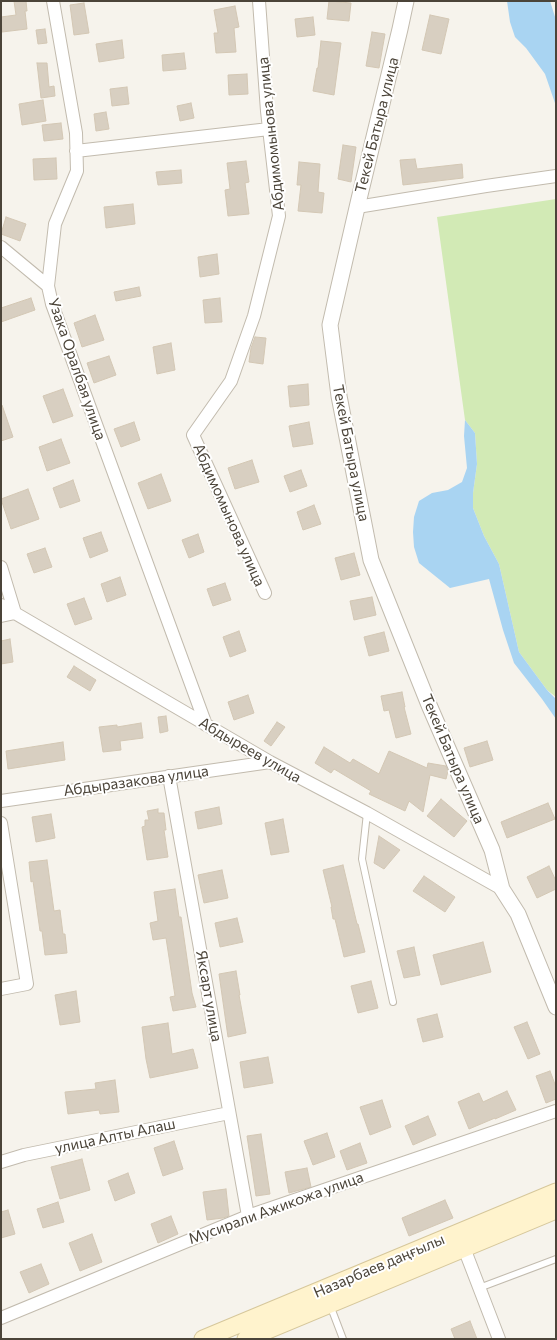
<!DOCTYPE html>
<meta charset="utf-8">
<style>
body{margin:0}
#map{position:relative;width:557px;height:1340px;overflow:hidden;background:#f6f3ec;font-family:Commissioner,sans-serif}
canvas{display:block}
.frame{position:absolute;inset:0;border:2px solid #4b4439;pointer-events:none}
</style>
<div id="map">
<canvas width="557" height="1340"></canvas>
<div class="frame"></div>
</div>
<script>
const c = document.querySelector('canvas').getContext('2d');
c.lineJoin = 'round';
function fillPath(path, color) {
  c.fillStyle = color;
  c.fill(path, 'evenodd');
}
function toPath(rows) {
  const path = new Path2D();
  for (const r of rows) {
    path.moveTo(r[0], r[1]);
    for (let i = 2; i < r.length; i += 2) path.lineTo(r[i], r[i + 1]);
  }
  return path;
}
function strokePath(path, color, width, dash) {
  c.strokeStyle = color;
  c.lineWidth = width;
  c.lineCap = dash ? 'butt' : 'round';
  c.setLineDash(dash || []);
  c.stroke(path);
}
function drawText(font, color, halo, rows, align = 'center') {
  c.font = font + ' Commissioner,sans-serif';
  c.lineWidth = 4;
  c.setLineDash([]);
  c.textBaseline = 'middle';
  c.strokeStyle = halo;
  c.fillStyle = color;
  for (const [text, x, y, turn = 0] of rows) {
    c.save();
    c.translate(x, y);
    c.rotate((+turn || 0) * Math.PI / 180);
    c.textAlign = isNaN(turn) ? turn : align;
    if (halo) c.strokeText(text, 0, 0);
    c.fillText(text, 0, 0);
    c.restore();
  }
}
fillPath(toPath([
 [556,199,556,697,547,690,519,652,499,564,484,536,473,508,473,493,477,464,475,433,465,420,437,217]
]), '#d2eab5');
fillPath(toPath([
 [507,1,550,1,556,20,556,106,545,74,526,48,515,37,510,22],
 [465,420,475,433,477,464,473,493,473,508,484,536,499,564,519,652,547,690,556,699,556,719,542,699,514,663,503,630,489,579,450,588,419,563,414,547,413,532,414,517,419,501,432,493,448,490,462,482,467,468,464,436]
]), '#a9d4f2');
const building = toPath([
 [14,1,26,1,27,11,25,11,27,29,2,32,1,17,16,15,14,1],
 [329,1,351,3,349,21,327,19,329,1],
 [84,3,89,33,74,35,70,5,84,3],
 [235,6,239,27,234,28,236,52,216,53,214,33,218,33,214,10,235,6],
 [430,15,449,19,441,54,422,50,430,15],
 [313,17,315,35,297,37,295,19,313,17],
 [45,29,47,43,38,44,36,30,45,29],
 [372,32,385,34,379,68,366,66,372,32],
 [122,40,124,58,99,62,96,44,122,40],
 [321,41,341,43,334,95,313,91,317,68,318,68,321,41],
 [184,53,186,69,163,71,162,55,184,53],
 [37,63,47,63,49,87,54,86,55,96,41,98,37,63],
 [247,74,248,94,229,95,228,75,247,74],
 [127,87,129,104,112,106,110,89,127,87],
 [43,100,46,121,22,125,19,104,43,100],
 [191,103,194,118,180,121,177,106,191,103],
 [106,112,109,129,96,131,94,114,106,112],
 [61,123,63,139,44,141,42,125,61,123],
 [343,145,356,147,351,182,338,179,343,145],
 [56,158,57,179,34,180,33,159,56,158],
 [415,159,417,169,462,164,463,178,403,185,400,160,415,159],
 [246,161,249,182,245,183,249,214,228,216,225,190,230,189,227,163,246,161],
 [299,162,320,164,318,192,324,193,322,213,298,211,301,185,297,185,299,162],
 [181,170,182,183,158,185,156,172,181,170],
 [133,204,135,224,106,228,104,207,133,204],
 [6,217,26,224,20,241,1,234,6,217],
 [217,254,219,274,200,277,198,257,217,254],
 [139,287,141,296,116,301,114,292,139,287],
 [31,298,35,310,1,322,1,308,31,298],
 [220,298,222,322,205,323,203,300,220,298],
 [95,315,104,340,82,347,74,323,95,315],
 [255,337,266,338,263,364,249,362,251,348,255,337],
 [171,343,175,370,157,374,153,347,171,343],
 [109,356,116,375,94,383,87,363,109,356],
 [308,384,309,405,290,407,288,386,308,384],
 [63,389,73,416,53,423,43,396,63,389],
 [1,405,2,405,13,437,1,441,1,405],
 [134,422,140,440,121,447,114,429,134,422],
 [309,422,313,444,293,447,289,426,309,422],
 [61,439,70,463,47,471,39,447,61,439],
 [252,460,259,482,235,489,228,468,252,460],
 [301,470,307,486,290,492,284,476,301,470],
 [161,474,171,501,148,509,138,483,161,474],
 [73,480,80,501,60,508,53,488,73,480],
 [28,489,39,519,11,529,1,499,28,489],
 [314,505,321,524,303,530,297,512,314,505],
 [101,532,108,551,90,558,83,538,101,532],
 [198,534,204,552,189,558,182,540,198,534],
 [45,548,52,567,34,573,27,554,45,548],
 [354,553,360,575,341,580,335,558,354,553],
 [120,577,126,595,107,602,101,584,120,577],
 [225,583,231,600,213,606,207,589,225,583],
 [372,597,376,615,354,620,350,601,372,597],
 [84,598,92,619,75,625,67,604,84,598],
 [239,631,246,651,230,657,223,637,239,631],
 [384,632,389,651,369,656,364,637,384,632],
 [10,639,13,662,1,664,1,641,10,639],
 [74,666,96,680,90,691,67,677,74,666],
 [402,692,405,707,404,707,411,734,396,738,389,710,384,711,381,696,402,692],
 [248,695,254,713,234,720,228,702,248,695],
 [166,716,168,731,160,733,158,717,166,716],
 [277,722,285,727,271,746,264,741,277,722],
 [141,723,143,738,120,741,121,750,103,752,99,727,117,725,117,727,141,723],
 [487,741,493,760,470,767,464,748,487,741],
 [63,742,65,760,8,769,6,751,63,742],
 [324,747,350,763,353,759,379,774,389,751,427,768,428,763,446,766,448,771,446,779,430,775,423,812,409,801,405,811,369,794,371,791,334,769,331,773,315,763,324,747],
 [441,799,467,821,454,837,427,816,441,799],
 [548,803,555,819,507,838,501,822,548,803],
 [219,807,222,824,198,829,195,812,219,807],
 [158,809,158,813,164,813,166,830,164,830,168,857,147,860,142,827,145,826,145,820,149,820,147,811,158,809],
 [51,814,55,838,36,842,32,817,51,814],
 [283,819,289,852,271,855,265,823,283,819],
 [379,836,400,850,384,869,374,863,379,836],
 [47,860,54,911,60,910,63,934,65,934,67,953,45,955,42,931,40,931,33,881,31,882,29,862,47,860],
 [343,865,357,924,358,924,365,952,344,957,335,919,333,919,331,907,332,907,323,870,343,865],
 [549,866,556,881,556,889,537,898,527,877,549,866],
 [222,870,228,898,204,903,198,875,222,870],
 [424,876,455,897,445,912,413,891,424,876],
 [175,889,179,917,181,917,192,993,196,1007,173,1011,170,997,175,996,166,938,153,940,150,923,158,921,154,892,175,889],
 [237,918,243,942,220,947,215,923,237,918],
 [483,942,491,972,441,985,433,955,483,942],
 [414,947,420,975,404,978,397,951,414,947],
 [236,971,240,995,239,995,246,1033,228,1037,219,974,236,971],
 [371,981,378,1008,358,1013,351,986,371,981],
 [76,991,80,1022,60,1025,55,995,76,991],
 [437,1014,443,1037,423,1042,417,1019,437,1014],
 [527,1022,540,1054,528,1059,514,1027,527,1022],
 [168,1023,172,1054,193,1049,198,1068,150,1078,146,1059,142,1027,168,1023],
 [268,1057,273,1083,244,1088,240,1062,268,1057],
 [550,1071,556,1087,556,1099,546,1103,536,1076,550,1071],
 [115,1080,119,1112,100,1114,99,1110,68,1114,65,1092,96,1089,95,1083,115,1080],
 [507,1091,516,1110,495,1119,495,1118,469,1129,458,1102,479,1093,483,1102,507,1091],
 [382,1100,391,1127,370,1135,360,1107,382,1100],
 [428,1116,436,1135,413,1145,405,1126,428,1116],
 [327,1133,335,1157,313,1165,304,1141,327,1133],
 [261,1134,270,1194,256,1196,247,1136,261,1134],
 [174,1141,183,1169,163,1176,154,1148,174,1141],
 [360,1143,367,1163,347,1170,340,1151,360,1143],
 [82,1159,90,1190,60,1199,51,1167,82,1159],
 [307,1168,311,1187,289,1193,285,1172,307,1168],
 [128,1173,135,1193,115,1201,108,1181,128,1173],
 [226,1189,229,1216,223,1218,207,1220,203,1192,226,1189],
 [445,1200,453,1218,409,1236,402,1218,445,1200],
 [58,1202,64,1222,43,1228,37,1209,58,1202],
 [8,1210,15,1234,1,1238,1,1212,8,1210],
 [171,1216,178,1234,158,1243,151,1224,171,1216],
 [92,1234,102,1262,80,1271,69,1243,92,1234],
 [41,1264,49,1284,29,1293,20,1272,41,1264],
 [470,1321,477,1339,455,1339,451,1329,470,1321]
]);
fillPath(building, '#d8cfc1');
strokePath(building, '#d3c7b4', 1);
const service = toPath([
 [367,813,362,859,393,1002],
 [479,1288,556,1259],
 [330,1305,343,1339]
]);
const minor = toPath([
 [53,1,76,133,77,171,55,224,48,286,52,304,206,725],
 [259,1,267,111,279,216,254,316,231,381,193,435,265,593],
 [76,151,269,129],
 [357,207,486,186,556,176],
 [1,247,48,286],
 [1,567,15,613,1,616],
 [1,605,270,762,367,813,502,889],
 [169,776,248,1216],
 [1,801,270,762],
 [1,823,27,984,1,989],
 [1,1162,24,1155,229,1113],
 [464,1248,499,1339],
 [1,1318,248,1216,556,1111]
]);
const tertiary = toPath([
 [406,1,400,29,359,199,330,325,339,396,371,560,429,705,492,850,502,889,518,914,556,1007]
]);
const secondary = toPath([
 [203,1339,556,1192],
 [246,1339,556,1210]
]);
strokePath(service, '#c2bbae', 8);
strokePath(minor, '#c2bbae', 14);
strokePath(tertiary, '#c2bbae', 17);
strokePath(secondary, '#d6c79b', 19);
strokePath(service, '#fff', 6);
strokePath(minor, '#fff', 12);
strokePath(tertiary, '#fff', 15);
strokePath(secondary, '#fff3cd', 17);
drawText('15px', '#4b4439', '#fff', [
 ["Текей Батыра улица",377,125,-76],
 ["Абдимомынова улица",271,134,-96],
 ["Узака Оралбая улица",77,369,71],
 ["Текей Батыра улица",351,453,79],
 ["Абдимомынова улица",229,515,66],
 ["Абдыреев улица",250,750,30],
 ["Текей Батыра улица",453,759,67],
 ["Абдыразакова улица",136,781,-8],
 ["Яксарт улица",209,996,80],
 ["улица Алты Алаш",115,1136,-12],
 ["Мусирали Ажикожа улица",276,1208,-20],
 ["Назарбаев даңғылы",379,1266,-23]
]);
</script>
